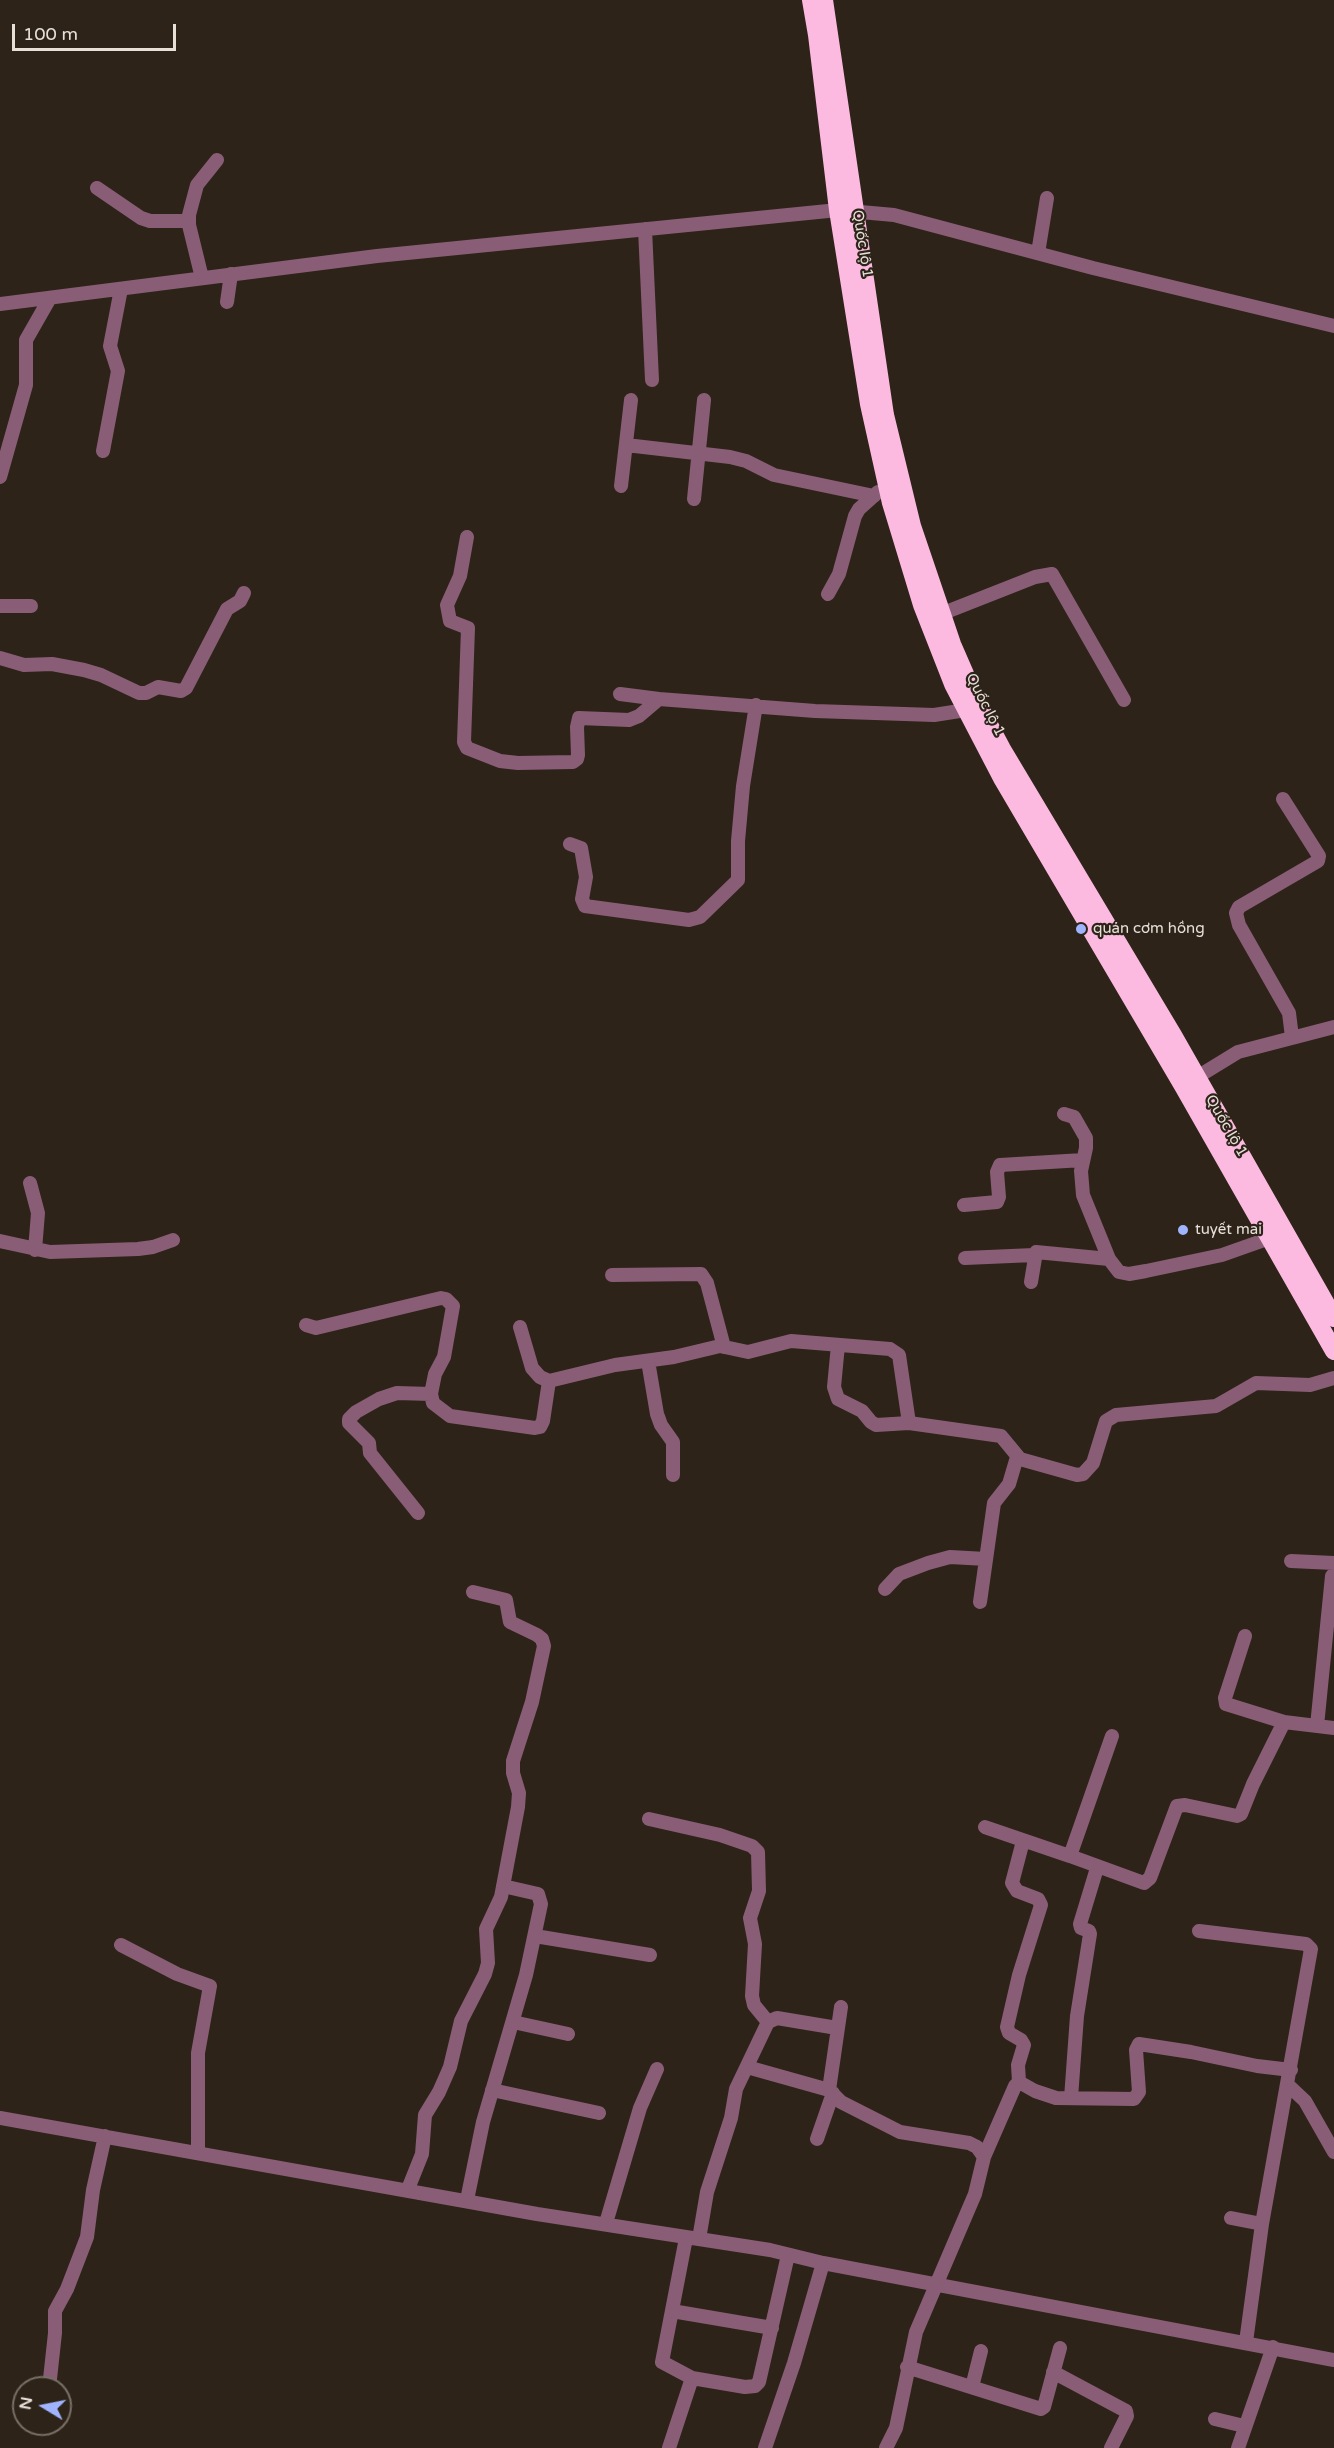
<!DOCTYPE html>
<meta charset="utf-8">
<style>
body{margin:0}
#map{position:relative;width:1334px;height:2448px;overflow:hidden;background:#2d2319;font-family:"Varela Round",sans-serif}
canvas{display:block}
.north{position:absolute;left:12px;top:2376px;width:60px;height:60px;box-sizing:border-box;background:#2d2319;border:2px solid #776f66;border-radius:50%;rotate:280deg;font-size:16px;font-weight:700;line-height:24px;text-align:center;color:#e7e0d9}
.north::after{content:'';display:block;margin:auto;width:21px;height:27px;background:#a0b3fd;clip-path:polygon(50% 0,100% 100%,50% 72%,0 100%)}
.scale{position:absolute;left:12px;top:24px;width:164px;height:27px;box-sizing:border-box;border:3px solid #e7e0d9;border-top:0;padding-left:8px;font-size:18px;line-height:21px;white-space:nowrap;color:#e7e0d9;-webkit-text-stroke:4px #2d2319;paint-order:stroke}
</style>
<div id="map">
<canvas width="1334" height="2448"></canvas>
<div class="north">N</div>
<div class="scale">100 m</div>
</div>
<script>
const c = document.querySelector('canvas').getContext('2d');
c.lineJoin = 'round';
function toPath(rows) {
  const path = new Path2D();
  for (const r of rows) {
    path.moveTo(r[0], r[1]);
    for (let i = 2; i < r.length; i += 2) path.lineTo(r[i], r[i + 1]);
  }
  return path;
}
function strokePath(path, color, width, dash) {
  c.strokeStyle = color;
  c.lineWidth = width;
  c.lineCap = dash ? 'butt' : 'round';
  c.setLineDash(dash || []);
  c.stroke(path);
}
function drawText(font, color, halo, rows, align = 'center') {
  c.font = font + ' "Varela Round",sans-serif';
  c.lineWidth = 4.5;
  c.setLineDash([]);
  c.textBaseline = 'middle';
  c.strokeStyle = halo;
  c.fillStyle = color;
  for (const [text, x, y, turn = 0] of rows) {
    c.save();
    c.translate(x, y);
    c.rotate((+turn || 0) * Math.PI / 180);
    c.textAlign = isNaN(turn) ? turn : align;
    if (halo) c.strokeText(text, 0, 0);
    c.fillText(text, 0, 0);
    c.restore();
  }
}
strokePath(toPath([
 [97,188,141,218,150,221,189,221],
 [645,229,652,380],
 [1038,253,1047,198],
 [202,278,189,225,189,215,197,185,217,160],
 [227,302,231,274],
 [0,304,377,256,838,210,894,215,1093,268,1334,326],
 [626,445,730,457,746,461,774,475,874,496],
 [103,451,118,371,110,346,121,289],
 [0,477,26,385,26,340,50,298],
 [621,486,631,400],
 [694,499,704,400],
 [467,537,460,576,447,605,450,621,468,628,464,742,467,748,500,761,518,763,573,762,577,759,578,755,577,727,579,718,629,720,639,716,659,699,815,711,934,715,966,710],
 [828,594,839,574,855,516,859,509,878,492],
 [0,606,31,606],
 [941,614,1035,577,1052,574,1124,700],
 [0,658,24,665,52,664,84,670,101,675,139,693,146,693,158,687,181,691,186,688,227,609,240,601,244,593],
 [620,694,659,699],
 [1283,799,1319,856,1318,861,1239,907,1236,913,1239,925,1289,1013,1292,1037],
 [570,844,581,848,586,877,582,899,585,906,689,920,700,917,738,880,738,841,743,786,756,705],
 [1189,1082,1238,1052,1334,1027],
 [1064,1114,1074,1117,1086,1138,1086,1148,1081,1171,1083,1195,1109,1259,1119,1272,1129,1274,1146,1271,1222,1255,1270,1238],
 [30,1183,38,1213,35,1250],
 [964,1205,997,1202,999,1197,997,1172,1000,1165,1083,1160],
 [0,1241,50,1252,138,1249,153,1247,173,1240],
 [965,1258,1034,1255],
 [612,1275,701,1274,707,1283,724,1347],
 [1031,1282,1036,1252,1109,1259],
 [306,1325,316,1328,441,1298,446,1299,453,1306,444,1357,435,1374,431,1394,433,1403,450,1416,535,1428,540,1427,543,1421,549,1381,615,1365,674,1357,720,1346,748,1352,791,1341,890,1349,899,1355,909,1423,1001,1436,1020,1459,1077,1475,1083,1474,1093,1463,1106,1421,1116,1415,1216,1406,1256,1383,1310,1385,1334,1378],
 [520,1327,532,1368,540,1377,549,1381],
 [838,1345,834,1387,838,1399,862,1411,871,1422,876,1425,909,1423],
 [648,1361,657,1414,661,1425,673,1442,673,1475],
 [418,1513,370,1453,369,1443,349,1423,349,1419,356,1412,379,1399,397,1393,431,1394],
 [1291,1561,1334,1563],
 [885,1589,899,1574,928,1563,950,1557,986,1559],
 [980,1602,994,1503,1009,1484,1017,1457],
 [1245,1636,1225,1698,1226,1704,1284,1722,1334,1728],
 [1317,1726,1332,1576,1334,1574],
 [1112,1736,1070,1856,1144,1883,1150,1878,1177,1806,1185,1805,1237,1816,1241,1814,1253,1784,1284,1722],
 [649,1819,720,1835,752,1846,758,1852,759,1891,750,1918,755,1944,752,1996,754,2005,768,2022,736,2089,731,2118,707,2192,699,2239],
 [985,1827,1070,1856],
 [1199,1931,1306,1944,1311,1949,1262,2224,1246,2342],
 [535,1936,650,1955],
 [121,1945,177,1974,210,1986,198,2053,198,2152],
 [513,2022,568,2034],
 [768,2022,777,2018,837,2028],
 [747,2067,829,2090,841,2102,900,2132,969,2143,977,2147,984,2157,975,2194,916,2332,896,2428,886,2448],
 [1019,2082,1018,2065,1024,2045,1021,2040,1009,2033,1007,2027,1019,1975,1041,1905,1038,1899,1017,1891,1012,1883,1023,1841],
 [1288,2085,1305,2101,1334,2152],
 [492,2090,599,2113],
 [829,2090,841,2007],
 [1071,2098,1077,2016,1090,1934,1089,1931,1081,1928,1080,1924,1097,1868],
 [0,2118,537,2214,770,2250,823,2263,1334,2360],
 [817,2139,833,2093],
 [984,2157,1015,2086,1019,2082,1035,2091,1056,2098,1134,2099,1139,2092,1136,2050,1139,2044,1191,2052,1257,2066,1291,2070],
 [408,2189,422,2154,425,2115,439,2092,450,2067,461,2021,485,1974,488,1963,486,1929,501,1897,518,1807,519,1793,513,1773,513,1761,532,1702,544,1646,542,1639,537,1635,510,1622,506,1600,473,1592],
 [467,2200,483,2122,526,1975,541,1904,538,1894,503,1886],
 [1231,2218,1262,2224],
 [606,2223,640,2108,657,2069],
 [686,2238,662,2362,692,2378],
 [672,2311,772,2328],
 [907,2367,1041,2409,1044,2407,1060,2348],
 [1053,2372,1126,2411,1127,2416,1111,2448],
 [972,2387,981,2351],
 [49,2388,55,2333,55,2311,67,2289,87,2237,93,2190,105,2136],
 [1215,2419,1244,2426],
 [669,2448,692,2378,745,2387,755,2386,759,2382,788,2255],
 [765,2448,794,2363,823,2263],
 [1238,2448,1273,2347]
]), '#895d76', 14);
strokePath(toPath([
 [811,0,817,35,838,210,869,404,891,503,922,605,953,684,1003,780,1183,1086,1334,1351],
 [824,0,885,415,912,526,952,644,979,706,1002,749,1173,1035,1334,1318]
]), '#fcbae0', 18);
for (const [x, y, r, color] of [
 [1081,929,6,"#a0b3fd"],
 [1183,1230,6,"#a0b3fd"]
]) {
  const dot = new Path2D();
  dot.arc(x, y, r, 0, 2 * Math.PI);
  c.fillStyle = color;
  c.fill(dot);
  strokePath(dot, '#2d2319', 2);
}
drawText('15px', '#e7e0d9', '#2d2319', [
 ["Quốc lộ 1",862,244,81],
 ["Quốc lộ 1",985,705,63],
 ["Quốc lộ 1",1226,1126,60]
]);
drawText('15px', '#e7e0d9', '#2d2319', [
 ["quán cơm hồng",1093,929],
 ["tuyết mai",1195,1230]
], 'left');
</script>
